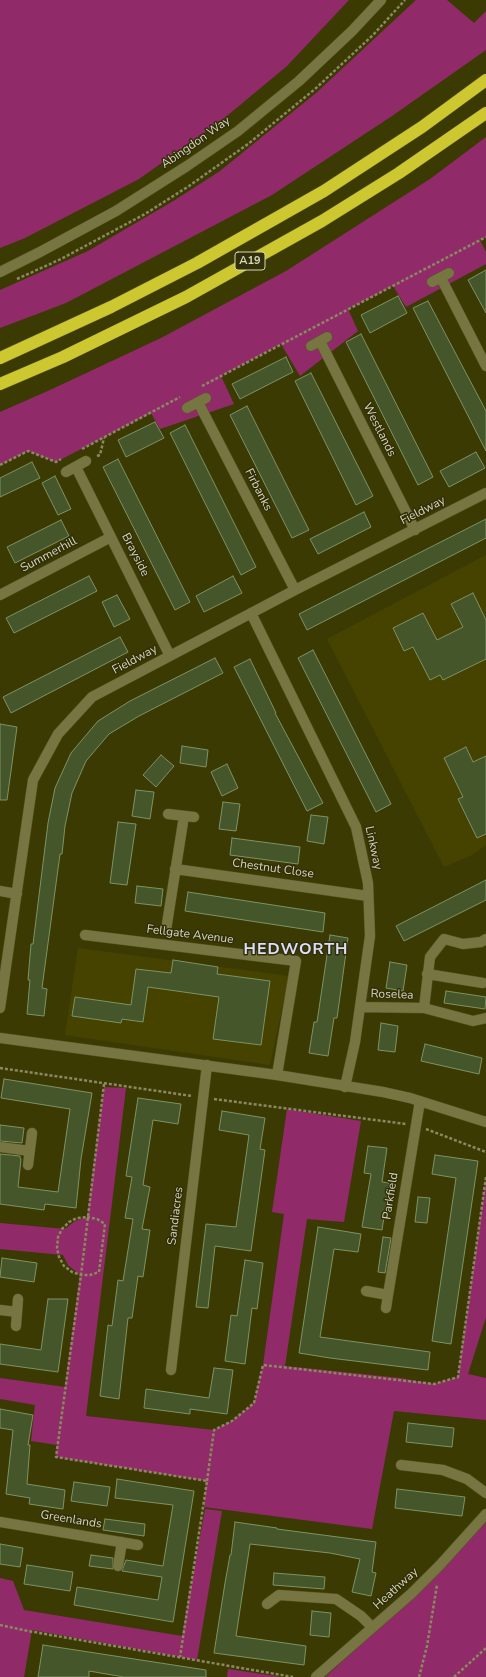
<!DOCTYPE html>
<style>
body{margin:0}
canvas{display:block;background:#3c3a03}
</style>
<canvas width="486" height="1677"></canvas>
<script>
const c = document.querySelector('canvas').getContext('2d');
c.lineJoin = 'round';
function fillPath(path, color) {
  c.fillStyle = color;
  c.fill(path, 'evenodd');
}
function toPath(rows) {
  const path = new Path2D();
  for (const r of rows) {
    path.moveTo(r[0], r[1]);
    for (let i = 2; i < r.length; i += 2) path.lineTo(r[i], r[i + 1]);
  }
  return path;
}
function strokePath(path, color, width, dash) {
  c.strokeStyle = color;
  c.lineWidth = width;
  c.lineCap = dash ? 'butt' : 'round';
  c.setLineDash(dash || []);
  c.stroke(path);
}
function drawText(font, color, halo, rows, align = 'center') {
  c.font = font + ' "Nunito Sans",sans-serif';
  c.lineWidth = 3;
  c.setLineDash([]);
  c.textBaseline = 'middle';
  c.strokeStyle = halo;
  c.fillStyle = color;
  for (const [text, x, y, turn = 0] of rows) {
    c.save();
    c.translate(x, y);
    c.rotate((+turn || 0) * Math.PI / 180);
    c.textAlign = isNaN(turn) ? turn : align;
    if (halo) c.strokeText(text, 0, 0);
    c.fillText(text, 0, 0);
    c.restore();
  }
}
fillPath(toPath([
 [486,555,486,845,472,855,444,867,327,639],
 [78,948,289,976,270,1065,65,1035]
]), '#464300');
fillPath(toPath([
 [0,0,349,0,287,66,222,120,139,179,25,238,0,248],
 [416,0,447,0,474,23,486,11,486,50,392,116,272,195,66,303,0,328,0,290,88,251,175,200,220,171,316,93],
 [486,137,486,237,480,240,486,252,486,264,406,307,393,286,348,309,358,331,300,376,281,344,221,376,234,404,160,429,151,413,56,462,28,451,0,465,0,412,50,390,161,338,286,271,430,179],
 [104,1087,126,1088,86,1416,214,1430,232,1421,254,1403,263,1365,284,1214,272,1212,287,1109,361,1121,344,1222,307,1219,285,1366,400,1378,434,1384,458,1377,486,1177,486,1317,468,1374,486,1378,486,1420,394,1411,372,1529,204,1507,206,1481,56,1457,57,1445,31,1441,35,1405,0,1399,0,1378,65,1387,80,1275,68,1265,63,1255,0,1249,0,1223,65,1229,75,1221,87,1217],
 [205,1509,222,1511,197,1660,32,1630,24,1677,0,1677,0,1578,13,1581,24,1610,182,1636],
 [486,1522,486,1677,325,1677,429,1583],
 [228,1669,282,1677,227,1677]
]), '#912a68');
const building = toPath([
 [486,270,486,313,468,280,486,270],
 [398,296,407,313,370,333,361,315,398,296],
 [428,301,486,411,486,451,413,308,428,301],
 [361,334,433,477,418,485,346,342,361,334],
 [286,357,293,372,240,399,232,384,286,357],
 [311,373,373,496,356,505,295,381,311,373],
 [247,406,309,530,292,538,230,415,247,406],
 [155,422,164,438,126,457,118,440,155,422],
 [185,425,256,567,241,575,170,433,185,425],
 [476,452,485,468,449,487,440,471,476,452],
 [118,459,190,602,175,610,103,467,118,459],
 [32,462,40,478,0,497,0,478,32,462],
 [55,476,71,509,58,515,42,483,55,476],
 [364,512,371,527,318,554,310,539,364,512],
 [486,519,486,538,307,630,299,614,486,519],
 [61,520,69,536,15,563,7,547,61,520],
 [89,576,97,591,14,633,6,618,89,576],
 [233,576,242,593,204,612,196,596,233,576],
 [473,593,486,620,486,659,443,680,440,675,430,680,413,647,404,651,393,628,423,613,437,640,463,627,451,604,473,593],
 [117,595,130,619,114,627,102,602,117,595],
 [120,637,128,652,11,713,3,697,120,637],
 [313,650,391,804,376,812,298,658,313,650],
 [215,658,223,673,139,716,109,734,86,761,72,793,65,826,62,854,60,854,42,988,47,989,44,1016,27,1014,30,980,28,980,31,944,33,944,48,823,55,788,71,753,98,721,130,701,215,658],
 [250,659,276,713,275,713,323,803,307,811,234,667,250,659],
 [0,724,17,727,7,800,0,800,0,724],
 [182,746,208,750,206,767,180,763,182,746],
 [466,747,473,762,486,756,486,834,477,838,458,799,463,797,444,758,466,747],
 [161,755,174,766,156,787,143,775,161,755],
 [227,764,238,788,222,796,211,772,227,764],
 [136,790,154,792,150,819,132,816,136,790],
 [223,802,240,804,236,831,219,829,223,802],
 [311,815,328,817,324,844,307,841,311,815],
 [118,822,136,824,127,885,110,883,118,822],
 [232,838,300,847,298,864,230,855,232,838],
 [486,880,486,900,404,941,396,926,486,880],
 [137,886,163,889,161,906,135,903,137,886],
 [188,892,325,913,323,932,185,911,188,892],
 [330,935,348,938,337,1018,334,1018,328,1056,309,1053,314,1022,317,1022,330,935],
 [173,960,218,967,217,974,270,981,261,1045,213,1039,219,997,148,987,143,1022,122,1019,121,1023,72,1016,75,997,131,1005,136,969,171,973,173,960],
 [390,962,407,965,403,991,386,988,390,962],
 [446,991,486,997,485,1009,444,1003,446,991],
 [381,1023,398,1026,395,1052,378,1050,381,1023],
 [425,1044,482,1058,479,1074,421,1061,425,1044],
 [4,1079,92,1093,81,1159,76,1208,45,1204,44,1210,0,1204,0,1154,20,1156,20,1158,21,1159,18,1187,58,1192,70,1109,1,1098,4,1079],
 [138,1098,181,1104,178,1124,153,1120,143,1185,150,1187,142,1229,150,1230,143,1277,138,1276,132,1318,128,1318,119,1399,100,1396,108,1325,112,1326,118,1280,123,1281,133,1219,125,1218,132,1177,126,1176,138,1098],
 [222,1111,265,1118,260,1149,265,1150,251,1251,215,1246,208,1308,196,1307,206,1224,236,1227,249,1135,219,1130,222,1111],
 [0,1125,24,1128,22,1143,0,1141,0,1125],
 [368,1146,387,1148,382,1182,389,1183,382,1230,362,1227,371,1174,364,1173,368,1146],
 [435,1155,478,1161,451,1344,432,1341,456,1178,432,1174,435,1155],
 [418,1197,430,1198,427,1223,415,1222,418,1197],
 [318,1227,361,1234,358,1252,334,1249,320,1337,430,1352,428,1370,330,1358,299,1353,318,1227],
 [383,1237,391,1238,385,1273,378,1272,383,1237],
 [2,1258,37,1263,34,1282,0,1277,2,1258],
 [245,1260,263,1263,257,1309,252,1308,245,1364,225,1361,231,1315,237,1316,245,1260],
 [48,1299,68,1299,58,1372,0,1364,0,1344,41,1350,48,1299],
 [214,1368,233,1370,227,1414,190,1409,190,1414,144,1408,146,1389,209,1398,214,1368],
 [0,1409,33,1415,28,1445,30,1445,27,1484,65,1490,63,1509,29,1504,30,1498,6,1494,13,1430,0,1428,0,1409],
 [408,1423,454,1428,452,1447,406,1442,408,1423],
 [117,1479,194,1491,173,1622,74,1605,77,1587,158,1600,162,1577,122,1571,126,1560,163,1566,173,1505,115,1498,117,1479],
 [74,1482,110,1487,107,1506,71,1501,74,1482],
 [397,1489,465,1497,462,1516,395,1508,397,1489],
 [105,1519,145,1524,144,1536,103,1530,105,1519],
 [235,1522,277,1528,277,1529,376,1542,372,1572,376,1573,371,1596,352,1592,360,1559,330,1553,250,1544,236,1636,306,1646,304,1665,214,1653,225,1583,230,1555,231,1555,235,1522],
 [0,1544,23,1548,20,1567,0,1564,0,1544],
 [91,1555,113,1558,113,1569,89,1566,91,1555],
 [27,1565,73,1572,70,1591,24,1584,27,1565],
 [274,1573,325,1577,324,1589,273,1585,274,1573],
 [312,1611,331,1613,329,1637,310,1635,312,1611],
 [43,1645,206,1670,206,1677,124,1677,89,1671,89,1677,38,1677,43,1645]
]);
fillPath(building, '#44562a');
strokePath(building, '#7e9264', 1);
const minor = toPath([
 [0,272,40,252,116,211,187,166,238,131,299,81,352,31,381,0],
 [441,278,486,366],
 [432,282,449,273],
 [320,341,415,530],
 [311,346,327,337],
 [198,402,295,590],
 [187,408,206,398],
 [76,467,170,656],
 [66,472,86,461],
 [0,595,111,537],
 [251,613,356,827,368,883,370,936,355,1042,345,1087],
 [168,814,194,817],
 [175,869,368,896],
 [0,891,17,894],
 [166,930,184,816],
 [85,935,296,961,277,1075],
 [427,974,483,983],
 [360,1007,424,1008,473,1021,486,1018],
 [0,1008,33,780,58,734,92,697,295,590,486,493],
 [424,1008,430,957,444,939,463,944,481,942,486,939],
 [0,1038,277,1075,383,1092,410,1098,486,1122],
 [0,1147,30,1151],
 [28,1165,32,1133],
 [366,1291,388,1295,420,1101],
 [386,1308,388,1295],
 [0,1310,17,1312],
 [16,1326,18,1299],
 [171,1370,207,1065],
 [401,1465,443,1470,467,1479,486,1493],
 [0,1522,138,1545],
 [118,1566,122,1542],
 [267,1604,279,1595,336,1599,361,1616,372,1627],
 [316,1677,412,1593,440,1565,486,1514]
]);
const highway = toPath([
 [0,358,111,307,197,263,324,191,422,127,486,80],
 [0,384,63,357,186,297,322,221,399,173,486,113]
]);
strokePath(minor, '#585624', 11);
strokePath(highway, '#585624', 13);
strokePath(toPath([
 [17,279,61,259,145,214,189,186,248,144,315,89,373,35,405,0],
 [202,386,486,237],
 [82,449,180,397],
 [97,456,100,455,104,438],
 [0,465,28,451,56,462,61,459],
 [0,1068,192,1096],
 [104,1084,81,1275,56,1457,207,1481,180,1657],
 [214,1099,406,1124],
 [426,1129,486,1152],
 [87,1217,97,1219,105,1224,99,1272,90,1275,81,1275,72,1272,64,1266,59,1257,57,1248,58,1237,62,1229,69,1222,77,1218,87,1217],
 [207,1481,214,1430,232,1421,254,1403,263,1365,434,1384,458,1377,486,1177],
 [0,1625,28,1631,293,1677],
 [419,1677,427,1646,437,1585],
 [454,1677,486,1648]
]), '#8a8961', 2.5, [3, 2]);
strokePath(minor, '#777541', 10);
strokePath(highway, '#cdc830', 12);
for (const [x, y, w] of [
 [250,261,30]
]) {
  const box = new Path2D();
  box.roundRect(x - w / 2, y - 9, w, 18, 3);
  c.fillStyle = '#312f08';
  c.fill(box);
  strokePath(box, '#d5d5bb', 1);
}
drawText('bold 11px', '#d5d5bb', null, [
 ["A19",250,261]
]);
drawText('12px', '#d5d5bb', '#312f08', [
 ["Abingdon Way",196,143,-35],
 ["Westlands",379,430,63],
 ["Firbanks",258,490,63],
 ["Fieldway",423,511,-27],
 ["Summerhill",49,555,-28],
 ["Brayside",135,555,63],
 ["Fieldway",135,660,-28],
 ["Linkway",373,848,78],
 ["Chestnut Close",273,869,8],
 ["Fellgate Avenue",190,935,7],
 ["Roselea",392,995,2],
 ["Parkfield",391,1196,-81],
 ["Sandiacres",176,1216,-83],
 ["Greenlands",71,1520,9],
 ["Heathway",396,1589,-42]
]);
c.letterSpacing = '1px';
drawText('bold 16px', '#deddfa', '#312f08', [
 ["HEDWORTH",296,950]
]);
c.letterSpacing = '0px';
</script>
